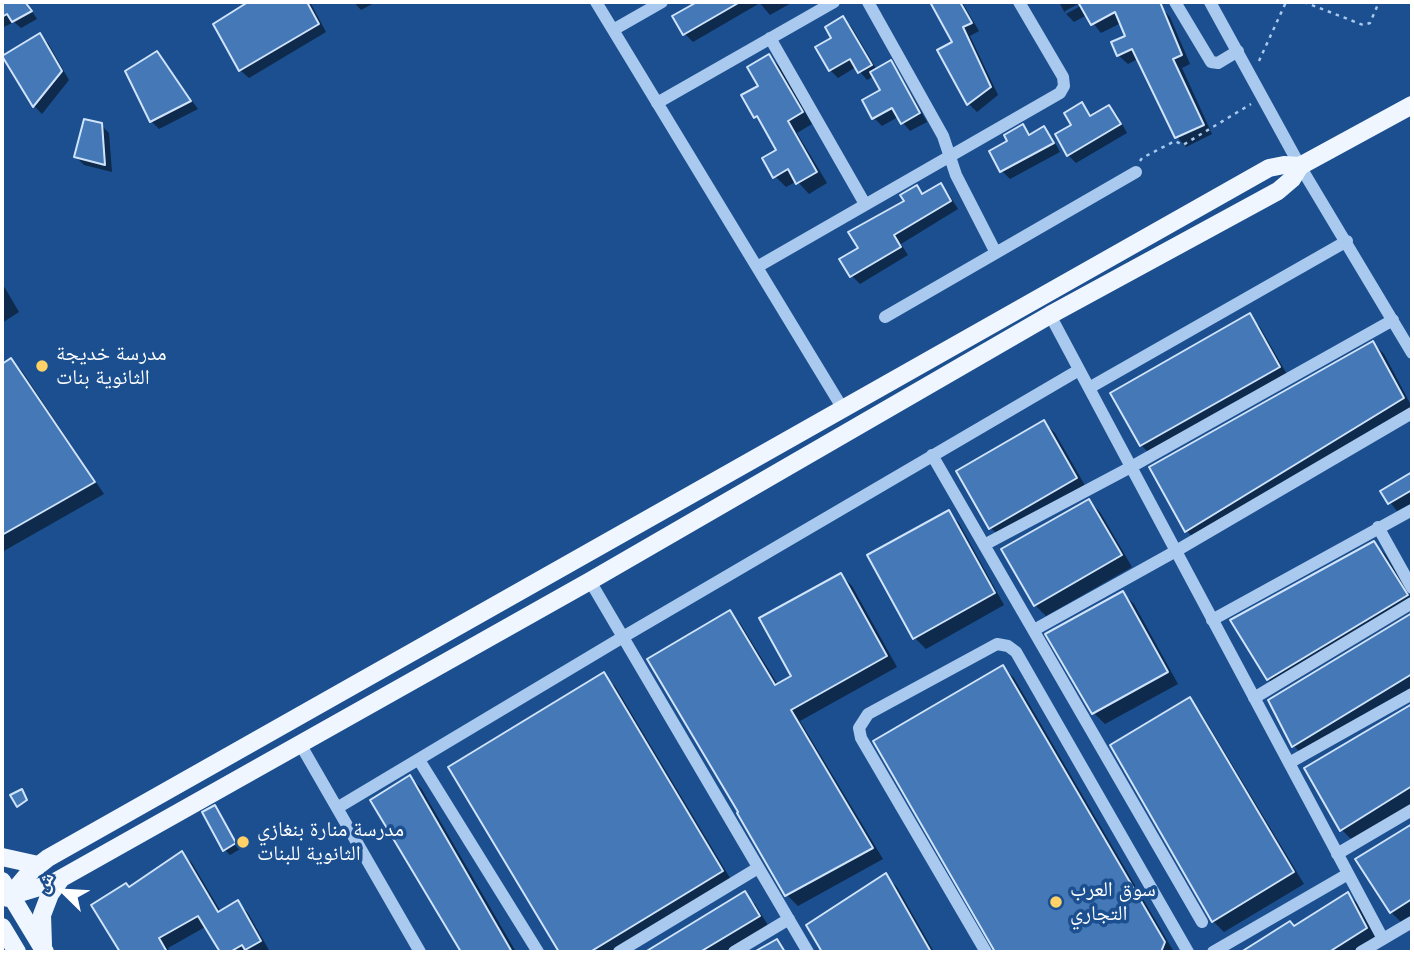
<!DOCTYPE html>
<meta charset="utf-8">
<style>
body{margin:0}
#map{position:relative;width:1414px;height:954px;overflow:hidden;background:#1b4f8f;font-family:Quicksand,"Noto Naskh Arabic",sans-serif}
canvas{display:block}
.frame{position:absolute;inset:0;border:4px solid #fff;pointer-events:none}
.north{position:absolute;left:28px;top:856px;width:70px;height:70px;-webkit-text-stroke:5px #1b4f8f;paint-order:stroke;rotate:294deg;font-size:19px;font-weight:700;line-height:28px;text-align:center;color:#fff}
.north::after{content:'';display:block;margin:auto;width:24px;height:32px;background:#fff;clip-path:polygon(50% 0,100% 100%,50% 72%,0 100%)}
</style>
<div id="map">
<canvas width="1414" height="954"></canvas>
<div class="frame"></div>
<div class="north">ش</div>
</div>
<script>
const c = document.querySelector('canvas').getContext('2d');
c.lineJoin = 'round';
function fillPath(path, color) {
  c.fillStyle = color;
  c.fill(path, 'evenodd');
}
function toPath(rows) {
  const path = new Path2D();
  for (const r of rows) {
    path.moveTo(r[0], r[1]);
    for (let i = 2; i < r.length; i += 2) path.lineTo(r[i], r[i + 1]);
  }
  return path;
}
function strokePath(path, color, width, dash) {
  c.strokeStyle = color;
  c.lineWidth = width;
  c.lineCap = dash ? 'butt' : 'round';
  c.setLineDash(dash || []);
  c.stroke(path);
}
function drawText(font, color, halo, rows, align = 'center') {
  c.font = font + ' Quicksand,"Noto Naskh Arabic",sans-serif';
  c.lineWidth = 7;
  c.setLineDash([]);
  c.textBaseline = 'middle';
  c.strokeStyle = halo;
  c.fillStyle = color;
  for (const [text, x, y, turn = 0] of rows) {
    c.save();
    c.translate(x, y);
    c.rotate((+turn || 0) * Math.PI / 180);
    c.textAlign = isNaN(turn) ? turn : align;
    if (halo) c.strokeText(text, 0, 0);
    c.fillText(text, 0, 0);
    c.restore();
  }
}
fillPath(toPath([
 [2,2,26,2,37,19,21,28,14,22,2,28],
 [248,2,310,2,326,32,249,78,240,70,215,24],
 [354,2,376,2,361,10],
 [700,2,793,2,770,15,760,3,693,42,685,34,675,17],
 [932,2,962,2,979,31,970,36,998,95,977,112,969,104,940,50,955,43],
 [1059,2,1082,2,1065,11,1065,13],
 [1088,2,1139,2,1146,14,1161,7,1170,17,1190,64,1182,68,1212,134,1186,147,1177,137,1138,59,1128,64,1118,55,1127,37,1121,23,1101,33,1087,15,1074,22,1066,14],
 [843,18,851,26,877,70,890,63,898,71,927,122,910,131,898,117,882,126,874,118,883,90,874,76,867,80,856,67,838,78,830,70,834,38],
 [40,35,48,43,69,80,42,114,34,106,3,57],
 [157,54,198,109,159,129,151,121],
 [769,56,780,67,812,124,797,133,827,183,809,194,797,181,786,187,775,176,779,150,764,125,756,117,760,87],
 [1082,105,1092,116,1109,107,1117,115,1127,133,1076,163,1068,155],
 [101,125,109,133,112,172,84,165,76,157],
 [1023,127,1032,135,1044,128,1052,137,1060,152,1010,179,1002,171,991,151,1009,141],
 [940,185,948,193,958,209,901,244,908,255,860,284,852,276,842,260,860,249,907,202,917,187,924,195],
 [2,283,19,312,2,323],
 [1249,316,1260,327,1289,378,1152,456,1141,445],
 [1373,343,1384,354,1412,407,1197,542,1187,531,1151,468],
 [11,360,22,371,104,494,2,552,2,366],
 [1044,422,1055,433,1087,489,1002,539,991,528],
 [1412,474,1412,503,1397,511,1382,492],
 [1089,501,1100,512,1132,567,1046,616,1035,605,1003,550],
 [948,512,959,523,1004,605,926,649,915,638],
 [1374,543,1385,554,1412,599,1412,610,1279,690,1268,679],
 [841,575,852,586,897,667,800,721,883,859,798,906,787,895,729,612,740,623,778,685,793,676],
 [1123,593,1134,604,1178,684,1105,724,1094,713,1048,634],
 [1412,615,1412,692,1305,757,1294,746,1270,700],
 [1003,667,1014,678,1174,952,997,952,875,742],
 [604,675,615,686,733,883,619,952,561,952,450,768],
 [1189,700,1200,711,1304,884,1224,932,1213,921],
 [1412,706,1412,804,1353,841,1342,830,1307,768],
 [410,777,421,788,516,952,463,952,372,801],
 [215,807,240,849,230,855,225,850],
 [1412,826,1412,917,1402,923,1391,912,1358,860],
 [182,853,192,863,221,912,238,902,248,913,270,952,213,952,219,948,207,926,168,948,170,952,122,952,94,905,130,889],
 [886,876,897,887,934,952,824,952,808,925],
 [744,893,755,904,769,927,729,952,648,952],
 [1348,894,1359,905,1377,940,1357,952,1244,952,1290,923,1294,927]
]), '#0007');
const building = toPath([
 [2,2,25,2,32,11,12,22,7,14,2,17,2,2],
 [248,2,307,2,319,24,239,71,213,24,248,2],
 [697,2,740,2,683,35,672,16,697,2],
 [930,2,960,2,972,23,963,27,991,87,967,105,937,50,952,42,930,2],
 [1078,2,1160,2,1182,55,1173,59,1204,125,1175,138,1132,49,1117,56,1111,42,1125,36,1115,12,1091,25,1078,2],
 [843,16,872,65,858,73,850,59,829,71,815,47,831,38,825,27,843,16],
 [40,33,62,71,33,107,2,56,40,33],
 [157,51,191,101,150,122,125,71,157,51],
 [769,54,803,112,788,121,817,172,796,184,788,169,773,178,762,158,776,150,757,116,754,118,741,95,758,86,747,67,769,54],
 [891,60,920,113,901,124,892,108,872,119,862,100,880,90,870,72,891,60],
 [1082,102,1090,116,1109,105,1121,124,1067,156,1055,134,1071,125,1064,113,1082,102],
 [84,119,102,123,105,165,74,157,84,119],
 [1023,124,1029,135,1044,126,1054,143,1000,172,989,151,1007,141,1004,135,1023,124],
 [941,183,951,201,894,235,901,247,850,277,839,259,858,248,848,232,904,201,900,195,917,185,922,194,941,183],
 [1250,313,1280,367,1140,446,1110,393,1250,313],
 [1373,341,1404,398,1185,532,1149,467,1373,341],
 [11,358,95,482,2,535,2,364,11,358],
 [1044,420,1077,478,989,529,956,471,1044,420],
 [1412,472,1412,490,1388,504,1380,491,1412,472],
 [1089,499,1122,555,1034,606,1001,549,1089,499],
 [949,510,995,593,913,639,867,555,949,510],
 [1374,541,1408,595,1267,680,1230,620,1374,541],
 [841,573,887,656,791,710,873,848,785,896,737,813,738,812,647,659,730,610,775,685,791,676,759,618,841,573],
 [1123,591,1168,672,1092,714,1045,634,1123,591],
 [1412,613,1412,674,1292,747,1268,700,1412,613],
 [1003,665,1165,942,1161,952,995,952,873,741,1003,665],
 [604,672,723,871,590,952,559,952,448,767,604,672],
 [1190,697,1294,872,1212,922,1110,745,1190,697],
 [1412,704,1412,786,1340,831,1304,768,1412,704],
 [410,775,512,952,461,952,370,800,410,775],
 [22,789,27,800,17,807,10,795,22,789],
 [215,805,236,843,223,851,202,812,215,805],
 [1412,824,1412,899,1390,913,1355,859,1412,824],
 [182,851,218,912,238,900,261,941,245,950,242,945,230,952,220,952,198,916,159,938,167,952,120,952,91,905,126,883,129,887,182,851],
 [886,873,931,952,822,952,806,925,886,873],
 [745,891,760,916,700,952,645,952,745,891],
 [1348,892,1367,928,1329,952,1241,952,1290,921,1294,926,1348,892],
 [777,939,785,952,754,952,777,939]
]);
fillPath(building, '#4478b7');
strokePath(building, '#cfe3fa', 2);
strokePath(toPath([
 [1304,2,1363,25,1370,23,1379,2],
 [1259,61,1286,2],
 [1140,161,1142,158,1175,141,1183,145,1251,104]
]), '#a9c9ee', 2.5, [3.5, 5]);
strokePath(toPath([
 [596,2,843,409],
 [868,2,943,136,956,175,996,253],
 [1175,2,1211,62,1218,63,1238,51],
 [1210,2,1300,166,1412,353],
 [613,30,662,2],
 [770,38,865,204],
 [657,103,834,2],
 [757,267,1060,93,1064,86,1063,77,1019,2],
 [1050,315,1383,939],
 [885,317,1136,172],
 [1089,388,1347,241],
 [932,455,1202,922],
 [1378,527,1412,588],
 [984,545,1131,467,1393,320],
 [590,581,808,952],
 [1212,620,1412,510],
 [1034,630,1176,551,1412,413],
 [1254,698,1412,603],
 [299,742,420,952],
 [419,760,538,952],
 [1289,763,1412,694],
 [337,808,623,637,1079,370],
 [1337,854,1412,810],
 [619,952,758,868],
 [734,952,789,919],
 [986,952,861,738,859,728,868,714,997,644,1008,646,1016,652,1188,952],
 [1213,952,1348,874],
 [1361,952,1412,922]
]), '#a9c9ee', 12);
strokePath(toPath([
 [2,857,38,865],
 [2,881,45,952],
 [10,896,53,883,590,581,1050,315,1278,191,1292,179,1300,166,1412,105],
 [8,898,29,873,48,858,1269,168,1284,165,1300,166],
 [2,927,17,952],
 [43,945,42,915,50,894,60,880]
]), '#f0f6ff', 18);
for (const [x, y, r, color] of [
 [42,366,7,"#ffd166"],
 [243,842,7,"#ffd166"],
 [1056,902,7,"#ffd166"]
]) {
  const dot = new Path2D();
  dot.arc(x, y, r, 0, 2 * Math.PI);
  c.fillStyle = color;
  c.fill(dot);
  strokePath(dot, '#1b4f8f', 2.5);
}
drawText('21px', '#fff', '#1b4f8f', [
 ["مدرسة خديجة",56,354],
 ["الثانوية بنات",56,378],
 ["مدرسة منارة بنغازي",257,830],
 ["الثانوية للبنات",257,854],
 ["سوق العرب",1070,890],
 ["التجاري",1070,914]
], 'left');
</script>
